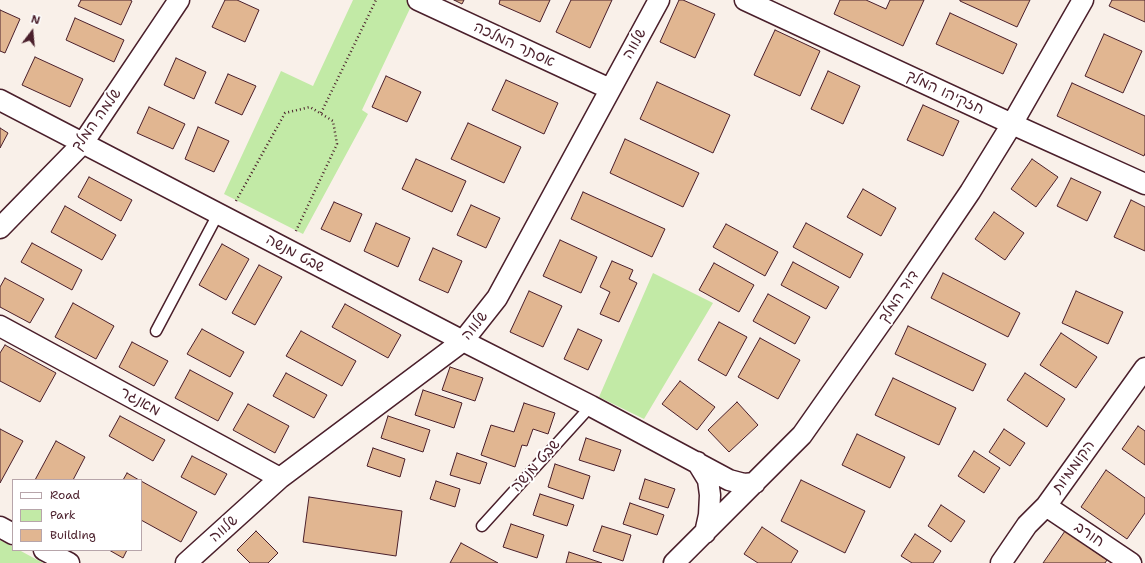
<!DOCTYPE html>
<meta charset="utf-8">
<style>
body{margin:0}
#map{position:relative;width:1145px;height:563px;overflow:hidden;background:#f9f0e9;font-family:"Shantell Sans",sans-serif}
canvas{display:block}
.legend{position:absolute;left:12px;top:479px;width:130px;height:72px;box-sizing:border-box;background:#fff;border:1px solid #b7a5aa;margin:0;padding:5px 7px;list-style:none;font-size:12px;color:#4a1f2b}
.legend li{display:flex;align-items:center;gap:8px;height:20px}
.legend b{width:20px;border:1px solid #b7a5aa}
.north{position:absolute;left:12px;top:12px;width:40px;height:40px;-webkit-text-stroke:3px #fff;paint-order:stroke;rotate:16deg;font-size:11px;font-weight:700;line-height:16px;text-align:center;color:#4a1f2b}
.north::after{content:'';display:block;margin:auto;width:14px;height:18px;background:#4a1f2b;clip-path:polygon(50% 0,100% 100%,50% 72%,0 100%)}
</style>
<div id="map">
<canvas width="1145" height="563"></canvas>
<ul class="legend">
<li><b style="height:5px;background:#fff"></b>Road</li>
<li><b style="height:11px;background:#c2eaa6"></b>Park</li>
<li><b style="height:11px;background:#e1b691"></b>Building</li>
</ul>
<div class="north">N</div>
</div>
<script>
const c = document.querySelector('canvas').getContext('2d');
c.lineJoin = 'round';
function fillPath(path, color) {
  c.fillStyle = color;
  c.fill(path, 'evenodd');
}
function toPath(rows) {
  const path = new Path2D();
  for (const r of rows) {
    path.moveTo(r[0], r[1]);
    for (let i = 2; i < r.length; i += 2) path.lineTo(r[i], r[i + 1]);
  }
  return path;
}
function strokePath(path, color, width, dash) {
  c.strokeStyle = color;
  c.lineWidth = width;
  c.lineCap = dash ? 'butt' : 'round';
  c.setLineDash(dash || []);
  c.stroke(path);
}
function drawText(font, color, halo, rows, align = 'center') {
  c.font = font + ' "Shantell Sans","Playpen Sans Hebrew",sans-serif';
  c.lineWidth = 4;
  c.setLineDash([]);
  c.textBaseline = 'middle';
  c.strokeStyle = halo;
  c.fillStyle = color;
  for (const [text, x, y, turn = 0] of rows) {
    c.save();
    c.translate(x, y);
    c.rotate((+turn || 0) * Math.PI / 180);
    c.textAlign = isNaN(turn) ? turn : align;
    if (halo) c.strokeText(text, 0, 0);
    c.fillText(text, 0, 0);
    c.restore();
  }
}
fillPath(toPath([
 [353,0,414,0,362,110,368,114,303,234,224,194,281,71,313,86],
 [653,273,713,303,644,419,599,397],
 [0,540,13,547,13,550,19,550,43,563,0,563]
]), '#c2eaa6');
const building = toPath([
 [81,0,130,0,132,1,121,25,78,6,81,0],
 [225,0,237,0,259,10,245,42,212,27,225,0],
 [454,0,464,0,462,4,454,0],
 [500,0,550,0,540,22,499,4,500,0],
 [571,0,612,0,590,48,556,32,571,0],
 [679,0,683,0,715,14,695,58,660,42,679,0],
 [840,0,866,0,886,9,890,0,924,0,903,46,834,14,840,0],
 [960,0,1030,0,1017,27,960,1,960,0],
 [1112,0,1145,0,1145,22,1109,6,1112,0],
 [0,10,20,19,5,53,0,51,0,10],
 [950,13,1017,44,1003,74,936,44,950,13],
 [75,18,124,40,114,62,66,40,75,18],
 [775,30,820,51,800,96,754,75,775,30],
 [1104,34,1142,51,1123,93,1085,76,1104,34],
 [35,57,83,79,70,107,22,85,35,57],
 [176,58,206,72,194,99,164,85,176,58],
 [828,71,860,86,843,124,811,109,828,71],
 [228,74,256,86,242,115,215,103,228,74],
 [386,76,421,92,407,122,372,107,386,76],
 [506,80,558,103,544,134,492,110,506,80],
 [657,82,730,115,713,153,640,119,657,82],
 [1072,83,1145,116,1145,153,1144,156,1057,116,1072,83],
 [923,105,959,121,943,156,907,140,923,105],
 [149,107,185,124,173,149,137,133,149,107],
 [468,123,521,147,504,183,451,159,468,123],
 [198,127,229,141,214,172,185,159,198,127],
 [0,128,8,133,0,148,0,128],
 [625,139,699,173,683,207,610,173,625,139],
 [416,159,466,181,452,212,402,189,416,159],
 [1032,159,1058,177,1036,207,1011,189,1032,159],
 [89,177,132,200,121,221,78,197,89,177],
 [1071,178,1101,192,1087,221,1057,206,1071,178],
 [863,189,896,208,881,236,847,217,863,189],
 [583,192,665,229,652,257,571,219,583,192],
 [1131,200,1145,207,1145,251,1114,237,1131,200],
 [334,202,362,214,350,242,321,229,334,202],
 [471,205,500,218,486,248,457,235,471,205],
 [65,206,116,235,102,260,51,232,65,206],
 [994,212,1024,233,1005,260,975,239,994,212],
 [376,223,410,238,398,267,364,251,376,223],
 [806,223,863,254,850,278,793,247,806,223],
 [726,224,778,252,765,276,713,247,726,224],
 [560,240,597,257,581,293,543,276,560,240],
 [32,243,82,270,72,290,21,262,32,243],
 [222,244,249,259,226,300,199,285,222,244],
 [433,248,462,261,448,293,419,280,433,248],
 [612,261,633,270,629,279,637,283,619,322,600,314,610,292,600,287,612,261],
 [793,262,839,287,826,309,781,285,793,262],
 [714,263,754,285,739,312,699,290,714,263],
 [259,265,282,277,255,325,232,313,259,265],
 [943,273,1020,313,1008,337,931,298,943,273],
 [5,278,44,299,30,323,0,307,0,287,5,278],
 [529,291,562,306,543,347,510,332,529,291],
 [1076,291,1123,312,1108,344,1062,323,1076,291],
 [768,294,810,317,795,344,753,321,768,294],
 [73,303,114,326,96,359,55,337,73,303],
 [345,304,401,335,388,358,332,327,345,304],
 [719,322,747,337,726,376,698,360,719,322],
 [908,326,986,364,973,391,895,354,908,326],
 [202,329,244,352,230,377,187,354,202,329],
 [578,329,602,340,588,370,564,359,578,329],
 [301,331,356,361,342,386,286,356,301,331],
 [1061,333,1097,357,1076,388,1040,365,1061,333],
 [760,338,800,360,778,399,738,377,760,338],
 [132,342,168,361,154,386,119,367,132,342],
 [5,345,56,373,40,402,0,381,0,353,5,345],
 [450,367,483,378,475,401,442,390,450,367],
 [190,370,233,393,218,421,175,398,190,370],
 [286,373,327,395,314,418,273,396,286,373],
 [1025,373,1065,399,1047,427,1007,400,1025,373],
 [893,378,956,408,939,445,875,415,893,378],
 [680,381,715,407,697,430,662,404,680,381],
 [423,390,462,403,454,428,415,415,423,390],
 [737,402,758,425,729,452,708,430,737,402],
 [524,403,555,413,548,434,533,429,527,446,522,445,515,467,481,455,491,425,514,432,524,403],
 [248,404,289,426,275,453,233,430,248,404],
 [120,416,165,440,153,461,109,436,120,416],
 [388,416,430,430,423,452,381,438,388,416],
 [1138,426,1145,431,1145,465,1122,449,1138,426],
 [0,429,23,441,0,483,0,429],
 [1004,429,1025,443,1010,466,989,452,1004,429],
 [857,434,905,457,890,488,842,465,857,434],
 [586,438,621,450,614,471,579,460,586,438],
 [56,441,85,457,73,480,35,480,56,441],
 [373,448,405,459,400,477,367,466,373,448],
 [974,451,1000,468,984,493,958,476,974,451],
 [457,453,487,463,480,484,450,475,457,453],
 [192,456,227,474,215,495,181,477,192,456],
 [555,464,590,476,583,499,548,487,555,464],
 [1106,470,1145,498,1145,513,1127,539,1081,507,1106,470],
 [127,473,139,480,123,480,127,473],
 [645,479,675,489,668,508,639,499,645,479],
 [801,480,865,511,845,553,781,521,801,480],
 [141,481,197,512,181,542,141,520,141,481],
 [436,481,460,489,455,507,430,499,436,481],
 [540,494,574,505,567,526,533,515,540,494],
 [309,497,402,511,396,556,303,542,309,497],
 [630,503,664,515,657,535,623,524,630,503],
 [941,505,965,521,951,542,928,526,941,505],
 [511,524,544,535,537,558,503,547,511,524],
 [602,526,631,535,623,561,593,551,602,526],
 [762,527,798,551,791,563,758,563,744,554,762,527],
 [256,531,278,553,268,563,250,563,237,550,256,531],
 [1065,531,1107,560,1105,563,1043,563,1065,531],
 [915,534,941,551,933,563,912,563,901,556,915,534],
 [461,543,498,563,450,563,461,543],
 [109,550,127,550,123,558,109,550],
 [569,552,602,563,566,563,569,552]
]);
fillPath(building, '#e1b691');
strokePath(building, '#4a1f2b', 1);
const lane = toPath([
 [156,331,218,214],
 [482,526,591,406]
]);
const street = toPath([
 [418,0,610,89],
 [745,0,1012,124,1145,184],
 [0,100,463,341,591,406,729,480,744,484,755,483],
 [0,228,83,143,179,0],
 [0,326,280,478],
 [697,462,708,480,710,495,709,515,705,533],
 [1046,506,1131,563],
 [0,527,13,534],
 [44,550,69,563],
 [186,563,280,478,463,341,497,298,659,0],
 [674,563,802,435,894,304,970,192,1012,124,1083,0],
 [1001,563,1027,525,1046,506,1145,368]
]);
strokePath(lane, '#4a1f2b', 13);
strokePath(street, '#4a1f2b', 23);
strokePath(toPath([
 [321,113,376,0],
 [236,201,285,113,310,107,333,121,337,144,295,233]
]), '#4a1f2b', 2.5, [1, 3]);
strokePath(lane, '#fff', 10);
strokePath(street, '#fff', 20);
drawText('15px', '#4a1f2b', '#fff', [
 ["שלווה",635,44,-61],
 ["אסתר המלכה",514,45,25],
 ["חזקיהו המלך",945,93,25],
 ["שלמה המלך",97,120,-54],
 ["שבט מנשה",295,254,28],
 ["דוד המלך",899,297,-56],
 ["שלווה",475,326,-51],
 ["מאנגר",140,402,29],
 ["שבט מנשה",536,466,-48],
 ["הקוממיות",1074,467,-54],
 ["שלווה",224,529,-42],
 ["חורב",1089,535,34]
]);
</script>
